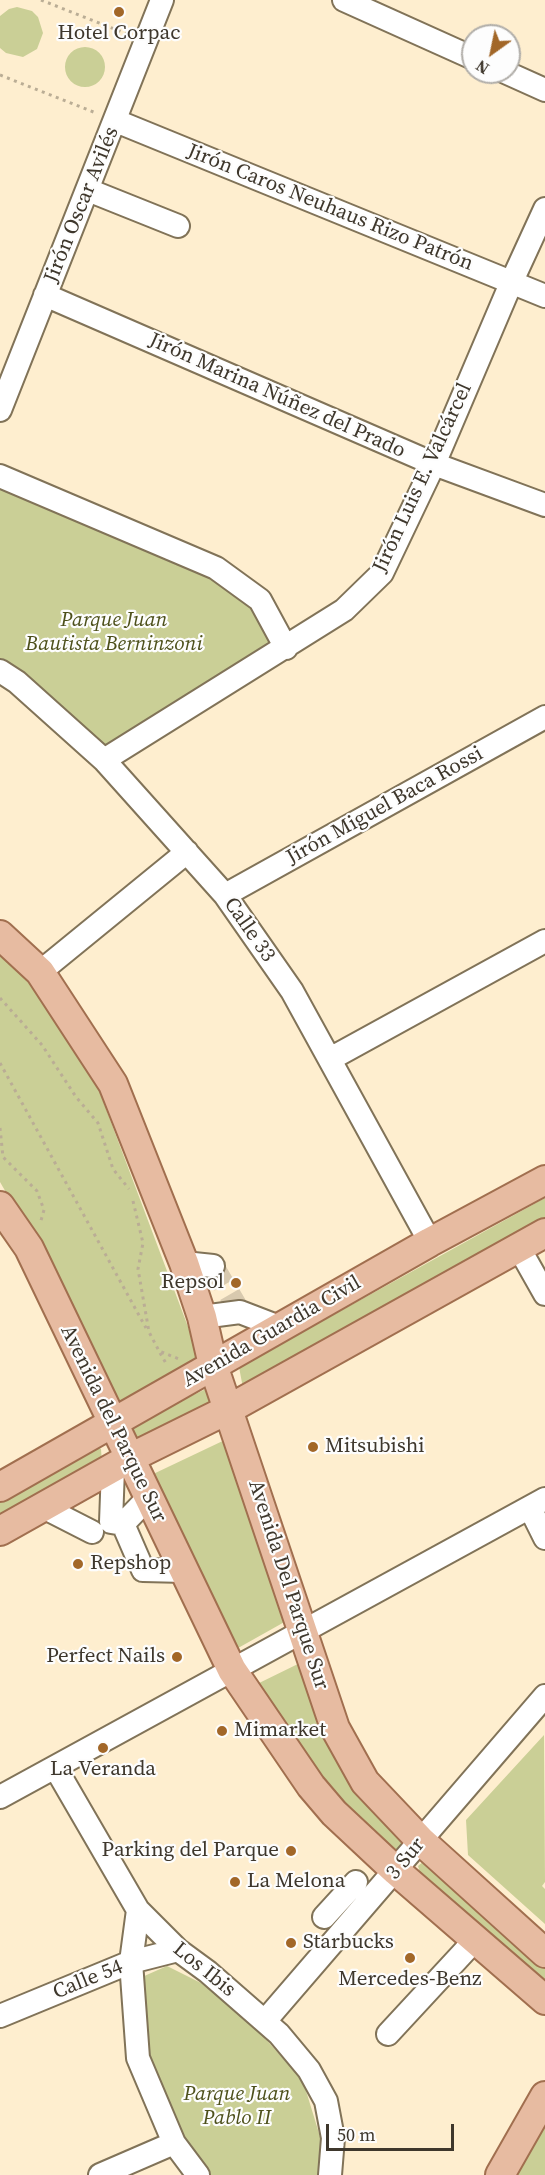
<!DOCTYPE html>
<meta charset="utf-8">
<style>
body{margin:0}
#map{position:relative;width:545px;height:2175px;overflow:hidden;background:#feeecf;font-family:"Source Serif 4",serif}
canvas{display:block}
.north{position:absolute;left:461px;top:24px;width:60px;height:60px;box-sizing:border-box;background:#fdfdfd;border:2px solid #b1aea9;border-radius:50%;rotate:213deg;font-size:16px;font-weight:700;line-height:24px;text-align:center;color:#3e372c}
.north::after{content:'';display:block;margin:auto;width:21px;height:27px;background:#a26728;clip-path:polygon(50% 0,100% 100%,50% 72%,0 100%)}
.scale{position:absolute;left:326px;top:2124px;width:128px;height:27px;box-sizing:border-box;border:3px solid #3e372c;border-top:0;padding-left:8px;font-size:18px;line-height:21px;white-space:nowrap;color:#3e372c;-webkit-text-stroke:4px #fdfdfd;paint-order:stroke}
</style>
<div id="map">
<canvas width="545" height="2175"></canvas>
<div class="north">N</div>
<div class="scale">50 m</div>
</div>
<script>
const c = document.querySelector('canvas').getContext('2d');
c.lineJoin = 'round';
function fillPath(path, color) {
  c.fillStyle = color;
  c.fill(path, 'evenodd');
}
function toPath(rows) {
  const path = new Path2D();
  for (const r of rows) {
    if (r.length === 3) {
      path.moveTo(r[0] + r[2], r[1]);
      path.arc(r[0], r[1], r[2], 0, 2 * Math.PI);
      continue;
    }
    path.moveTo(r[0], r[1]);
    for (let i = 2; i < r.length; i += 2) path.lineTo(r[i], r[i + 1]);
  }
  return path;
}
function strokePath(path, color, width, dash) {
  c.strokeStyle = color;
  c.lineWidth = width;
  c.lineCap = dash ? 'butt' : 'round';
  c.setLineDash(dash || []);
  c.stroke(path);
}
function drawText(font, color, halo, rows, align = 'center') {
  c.font = font + ' "Source Serif 4",serif';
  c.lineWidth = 4.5;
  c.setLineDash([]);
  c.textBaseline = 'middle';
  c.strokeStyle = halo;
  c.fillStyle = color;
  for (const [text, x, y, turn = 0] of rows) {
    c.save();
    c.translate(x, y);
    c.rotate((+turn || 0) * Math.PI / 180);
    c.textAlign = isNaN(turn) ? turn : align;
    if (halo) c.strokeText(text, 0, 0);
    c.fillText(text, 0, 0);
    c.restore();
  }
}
fillPath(toPath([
 [17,7,32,11,38,17,43,33,37,49,23,57,6,53,0,48,0,16,9,9],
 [85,67,20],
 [0,481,214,573,256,604,277,647,105,754,0,663],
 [0,953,30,980,94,1077,199,1356,115,1404,29,1232,0,1182],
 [545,1198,545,1223,243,1388,239,1367],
 [208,1388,216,1403,139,1441,131,1425],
 [229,1438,288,1620,231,1652,149,1476],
 [97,1447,101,1449,102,1463,0,1523,0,1495],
 [304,1661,411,1841,397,1857,338,1806,253,1686],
 [544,1735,545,1882,542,1886,545,1889,545,1924,468,1855,466,1820],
 [424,1861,545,1961,545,1987,421,1876,418,1866],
 [167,1966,203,1984,264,2037,303,2081,322,2143,318,2175,205,2175,173,2133,145,2052,142,1977],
 [545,2117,545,2175,512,2175]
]), '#cacf96');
strokePath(toPath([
 [213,1266,240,1312]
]), '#d8c9ae', 22, [22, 11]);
const minor = toPath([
 [344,0,473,58],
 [505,72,545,90],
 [116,121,545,296],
 [88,190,178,226],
 [45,295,434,464,545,505],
 [0,410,162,0],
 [0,476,216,568,260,600,286,648],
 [0,671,17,682,104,760,225,895,292,991,430,1242],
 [104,760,344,610,382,573,434,464,512,281,545,209],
 [225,895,545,717],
 [40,972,187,852],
 [330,1059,545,941],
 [519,1248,545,1294],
 [184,1263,213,1266],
 [202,1317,240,1312,279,1327],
 [113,1468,111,1522,123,1524],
 [149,1497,123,1524,143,1570,185,1571],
 [43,1507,92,1532],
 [530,1508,545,1538],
 [55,1767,138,1910,178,1950,208,1972,279,2034,309,2070,326,2101,333,2138,330,2175],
 [0,1797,545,1499],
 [138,1910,131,1962,138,2058,174,2143,198,2175],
 [324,1917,356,1882],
 [0,2016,131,1962,178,1950],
 [265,2021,545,1696],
 [388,2034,475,1940],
 [100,2175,174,2143]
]);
const major = toPath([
 [0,935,40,972,113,1084,184,1263,202,1317,213,1365,335,1728,365,1782,421,1841,545,1953],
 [0,1206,29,1248,232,1670,311,1786,334,1813,396,1871,545,2000],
 [0,1487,430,1242,545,1180],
 [0,1531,130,1458,229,1409,545,1233],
 [500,2175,545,2096]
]);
strokePath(minor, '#817358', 26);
strokePath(major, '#a16f4f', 32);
strokePath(toPath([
 [41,0,127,34],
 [0,75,96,113],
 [0,998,42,1045,76,1097,98,1123,113,1169,129,1189],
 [0,1063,146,1328],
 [0,1128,3,1157,37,1191,44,1210,40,1224],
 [133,1201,143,1243,138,1269,149,1332,159,1351,179,1359],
 [160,1353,167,1365]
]), '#baad95', 3, [3, 4.5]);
strokePath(minor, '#fff', 22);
strokePath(major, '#e7bba1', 28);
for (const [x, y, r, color] of [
 [119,12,6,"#a26728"],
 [236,1283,6,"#a26728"],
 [313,1447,6,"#a26728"],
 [78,1564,6,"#a26728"],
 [177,1657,6,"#a26728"],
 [222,1731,6,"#a26728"],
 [103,1748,6,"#a26728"],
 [291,1851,6,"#a26728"],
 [235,1882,6,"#a26728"],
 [291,1943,6,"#a26728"],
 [410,1958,6,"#a26728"]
]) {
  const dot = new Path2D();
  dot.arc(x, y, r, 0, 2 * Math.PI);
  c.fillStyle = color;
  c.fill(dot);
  strokePath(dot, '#fdfdfd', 2);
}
drawText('21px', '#3e372c', '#fdfdfd', [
 ["Hotel Corpac",119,34,"center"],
 ["Repsol",224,1283,"right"],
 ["Mitsubishi",325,1447],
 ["Repshop",90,1564],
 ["Perfect Nails",165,1657,"right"],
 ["Mimarket",234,1731],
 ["La Veranda",103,1770,"center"],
 ["Parking del Parque",279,1851,"right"],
 ["La Melona",247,1882],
 ["Starbucks",303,1943],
 ["Mercedes-Benz",410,1980,"center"]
], 'left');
drawText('21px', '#3e372c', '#fdfdfd', [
 ["Jirón Oscar Avilés",82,205,-68],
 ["Jirón Caros Neuhaus Rizo Patrón",330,208,22],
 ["Jirón Marina Núñez del Prado",277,396,24],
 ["Jirón Luis E. Valcárcel",423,478,-65],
 ["Jirón Miguel Baca Rossi",385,806,-29],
 ["Calle 33",249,930,55],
 ["Avenida Guardia Civil",272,1332,-30],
 ["Avenida del Parque Sur",113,1424,64],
 ["Avenida Del Parque Sur",288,1585,72],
 ["3 Sur",406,1859,-50],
 ["Los Ibis",204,1970,39],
 ["Calle 54",88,1980,-22]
]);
drawText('italic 21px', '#4d501b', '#fdfdfd', [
 ["Parque Juan",114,621],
 ["Bautista Berninzoni",114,645],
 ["Parque Juan",237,2095],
 ["Pablo II",237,2119]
]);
</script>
